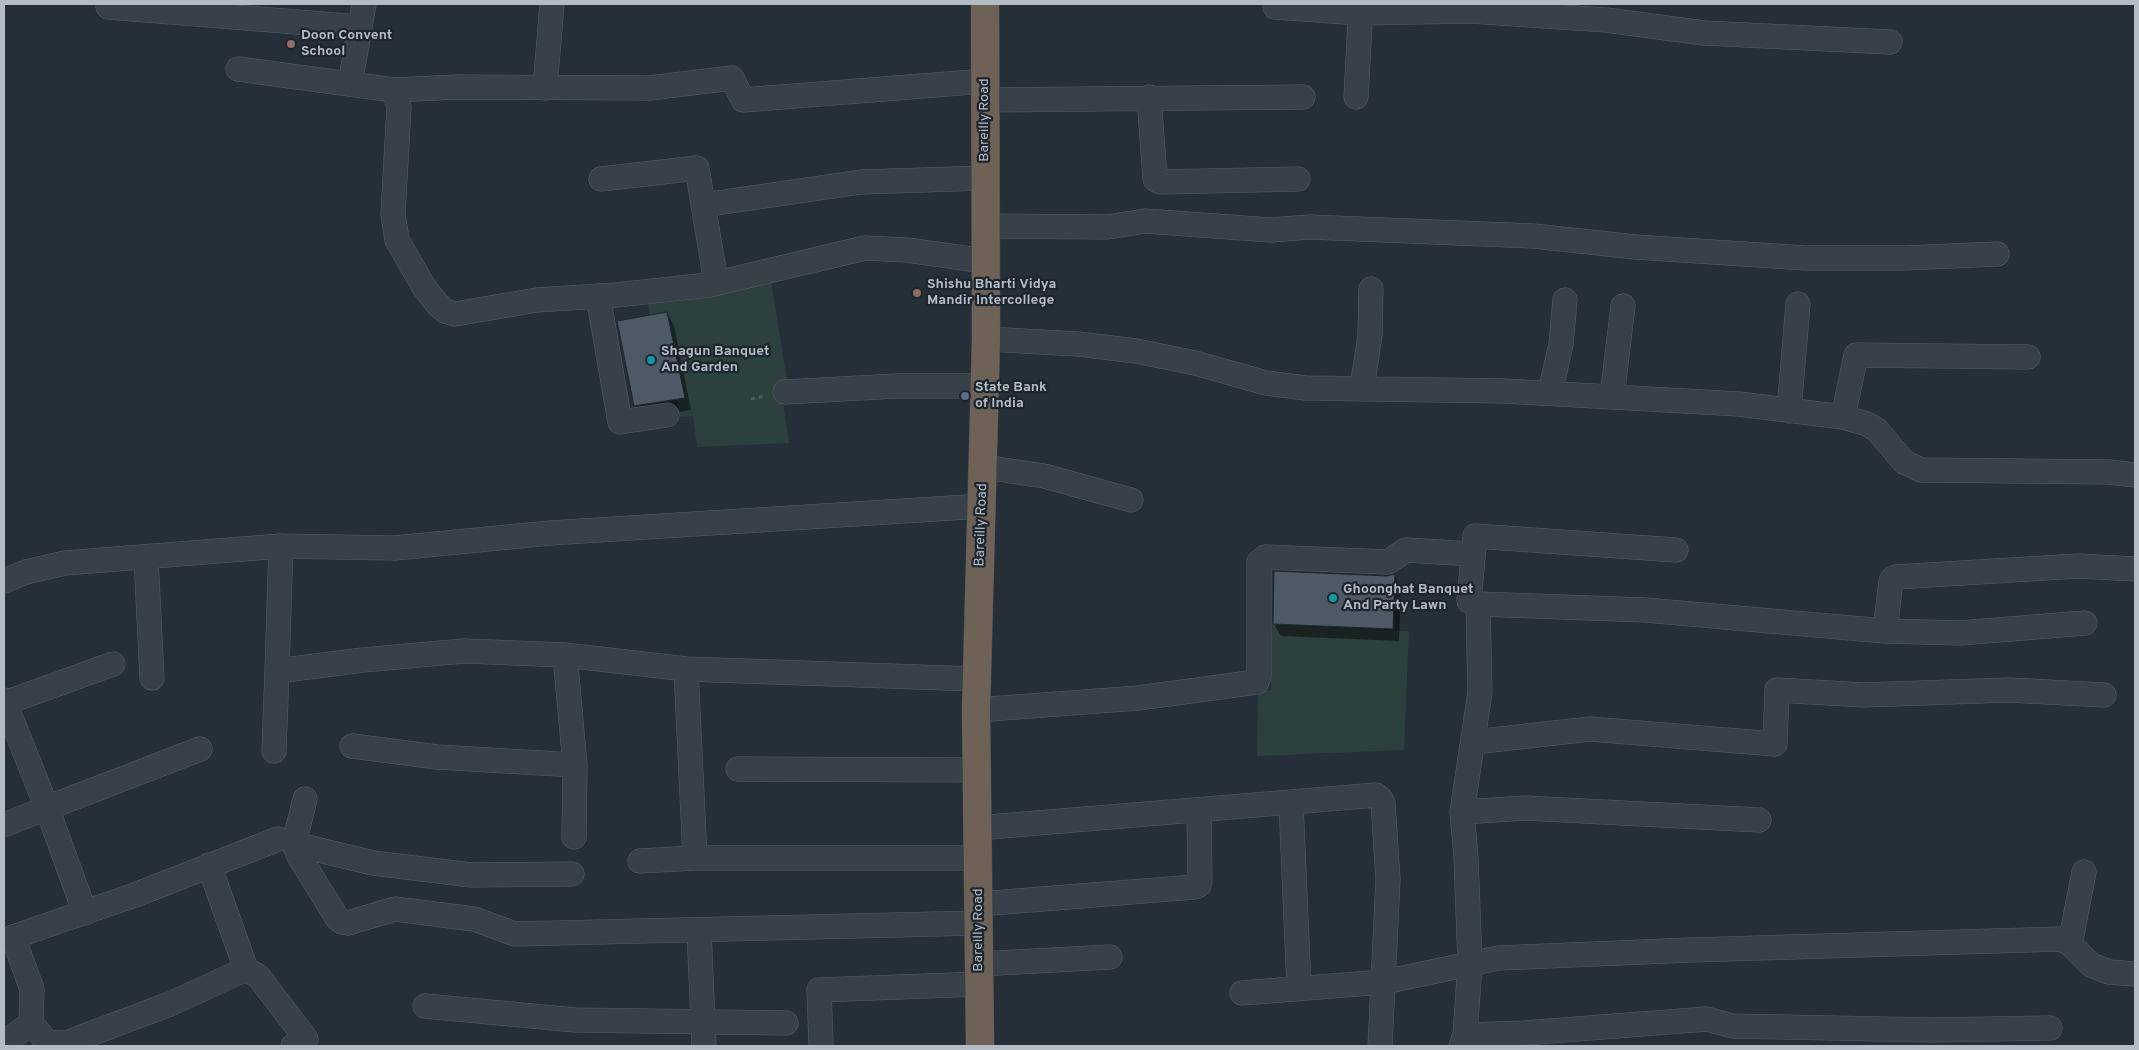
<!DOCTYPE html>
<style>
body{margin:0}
#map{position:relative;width:2139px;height:1050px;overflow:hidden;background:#242f38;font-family:Overpass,sans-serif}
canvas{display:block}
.frame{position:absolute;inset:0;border:5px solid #b3bbc5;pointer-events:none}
</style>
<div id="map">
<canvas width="2139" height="1050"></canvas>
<div class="frame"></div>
</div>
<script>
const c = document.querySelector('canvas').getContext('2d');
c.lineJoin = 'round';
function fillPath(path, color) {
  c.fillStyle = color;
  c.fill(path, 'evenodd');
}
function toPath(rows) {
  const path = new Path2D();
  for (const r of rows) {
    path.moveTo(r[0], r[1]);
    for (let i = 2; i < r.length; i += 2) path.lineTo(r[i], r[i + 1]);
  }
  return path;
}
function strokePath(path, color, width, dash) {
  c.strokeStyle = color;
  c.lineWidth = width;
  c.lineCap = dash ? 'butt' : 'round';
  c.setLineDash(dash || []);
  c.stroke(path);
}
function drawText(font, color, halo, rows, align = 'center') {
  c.font = font + ' Overpass,sans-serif';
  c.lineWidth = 4.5;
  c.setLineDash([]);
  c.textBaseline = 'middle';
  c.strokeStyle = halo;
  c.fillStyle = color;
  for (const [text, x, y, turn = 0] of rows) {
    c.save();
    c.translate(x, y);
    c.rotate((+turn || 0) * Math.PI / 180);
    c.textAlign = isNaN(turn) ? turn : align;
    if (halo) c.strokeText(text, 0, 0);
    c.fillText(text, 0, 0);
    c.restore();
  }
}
fillPath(toPath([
 [771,281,787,380,780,382,789,443,697,447,693,416,680,417,676,399,685,398,668,312,649,315,648,299],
 [1272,624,1409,631,1404,750,1257,756,1258,691,1271,690]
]), '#2c403e');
fillPath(toPath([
 [667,313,674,326,691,410,643,418,636,406],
 [1394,575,1401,587,1399,641,1281,636,1274,624]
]), '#0007');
const building = toPath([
 [667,312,685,398,634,406,617,321,667,312],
 [1274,571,1387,576,1395,574,1393,629,1273,624,1274,571]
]);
fillPath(building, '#4d5964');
strokePath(building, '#1f2730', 1);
const minor = toPath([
 [108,7,360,27],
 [1275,7,1360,13,1470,11,1606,20,1704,33,1890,42],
 [238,69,394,90,457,87,650,88,732,78,743,100,986,81],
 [350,84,364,4],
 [545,88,552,4],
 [394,90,399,107,393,214,397,240,424,287,438,305,445,311,455,314,537,300,616,295,709,285,865,248,907,250,985,261],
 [1149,97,1155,179,1160,182,1298,179],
 [1356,97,1361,4],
 [985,100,1303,97],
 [601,179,697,168,716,282],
 [703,205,861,182,985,178],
 [985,226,1108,227,1145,221,1271,230,1310,227,1533,236,1636,247,1805,258,1905,258,1997,254],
 [598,296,620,422,667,415],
 [986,339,1078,344,1136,351,1195,363,1266,383,1306,388,1504,391,1739,404,1843,417,1867,424,1877,430,1904,462,1921,470,2109,472,2135,475],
 [1362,388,1370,335,1371,289],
 [785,392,897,386,984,386],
 [1550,393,1561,344,1565,300],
 [1612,397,1623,306],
 [1789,411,1798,304],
 [1843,417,1856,355,2028,357],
 [984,467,1044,476,1131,500],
 [146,557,152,678],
 [4,581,26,572,65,563,281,546,395,548,550,533,983,506],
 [1478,604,1469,601,1475,536,1676,550],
 [1885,631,1891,581,1893,578,1896,577,2078,566,2135,569],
 [565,655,575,765,574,837],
 [686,669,695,858],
 [277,671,281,546],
 [4,700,47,808,200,749],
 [5,703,113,664],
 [976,710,1138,698,1257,682,1259,676,1259,562,1265,557,1388,562,1406,550,1472,554],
 [1474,742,1590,729,1775,744,1777,690,1863,695,2009,690,2104,695],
 [352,746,437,757,575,765],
 [274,751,277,671,363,660,464,651,565,655,686,669,976,679],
 [738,769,976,770],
 [305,799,294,844,299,856,337,918,342,922,348,923,395,909,474,919,515,934,979,923],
 [1291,803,1299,988],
 [1462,812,1525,808,1759,820],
 [4,825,47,808,85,913],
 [977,828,1376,795,1381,799,1383,803,1388,879,1380,1046],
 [294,844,373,863,471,875,572,874],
 [640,861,695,858,978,858],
 [209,865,246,969,259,977,306,1039,293,1046],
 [979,904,1195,887,1199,885,1200,881,1199,811],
 [699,930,704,1046],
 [2070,944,2084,872],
 [979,964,1110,957],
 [246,969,170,1004,66,1043,48,1043,31,1023,32,989,13,937,135,895,278,839],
 [1242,993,1384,982,1498,958,1691,950,2061,939,2070,944,2091,965,2109,972,2135,974],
 [425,1006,575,1020,786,1023],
 [1465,1035,1524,1033,1707,1019,1732,1026,1931,1030,2050,1028],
 [4,1043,31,1023],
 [821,1043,819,990,979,984],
 [1461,1046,1465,1035,1470,964,1466,857,1462,812,1480,692,1478,604,1645,610,1885,631,1960,633,2085,623]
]);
const highway = toPath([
 [980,1046,976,710,986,339,985,4]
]);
strokePath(minor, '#565e67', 25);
strokePath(highway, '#434b54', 29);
strokePath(toPath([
 [751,399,765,396]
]), '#4b5c5e', 3, [4, 4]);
strokePath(minor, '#384049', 24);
strokePath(highway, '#6e6256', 28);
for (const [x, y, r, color] of [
 [291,44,5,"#8d6e63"],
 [917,293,5,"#8d6e63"],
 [651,360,5,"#0f9aa8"],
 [965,396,5,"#5c6f8a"],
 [1333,598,5,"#0f9aa8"]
]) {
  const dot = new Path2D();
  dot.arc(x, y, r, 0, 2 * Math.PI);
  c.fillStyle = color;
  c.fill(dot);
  strokePath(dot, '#1d252e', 2);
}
drawText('bold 14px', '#b3bbc5', '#1d252e', [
 ["Doon Convent",301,36],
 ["School",301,52],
 ["Shishu Bharti Vidya",927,285],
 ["Mandir Intercollege",927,301],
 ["Shagun Banquet",661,352],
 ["And Garden",661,368],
 ["State Bank",975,388],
 ["of India",975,404],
 ["Ghoonghat Banquet",1343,590],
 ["And Party Lawn",1343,606]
], 'left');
drawText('14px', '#b3bbc5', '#1d252e', [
 ["Bareilly Road",985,120,-90],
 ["Bareilly Road",982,525,-88],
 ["Bareilly Road",979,930,-90]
]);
</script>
